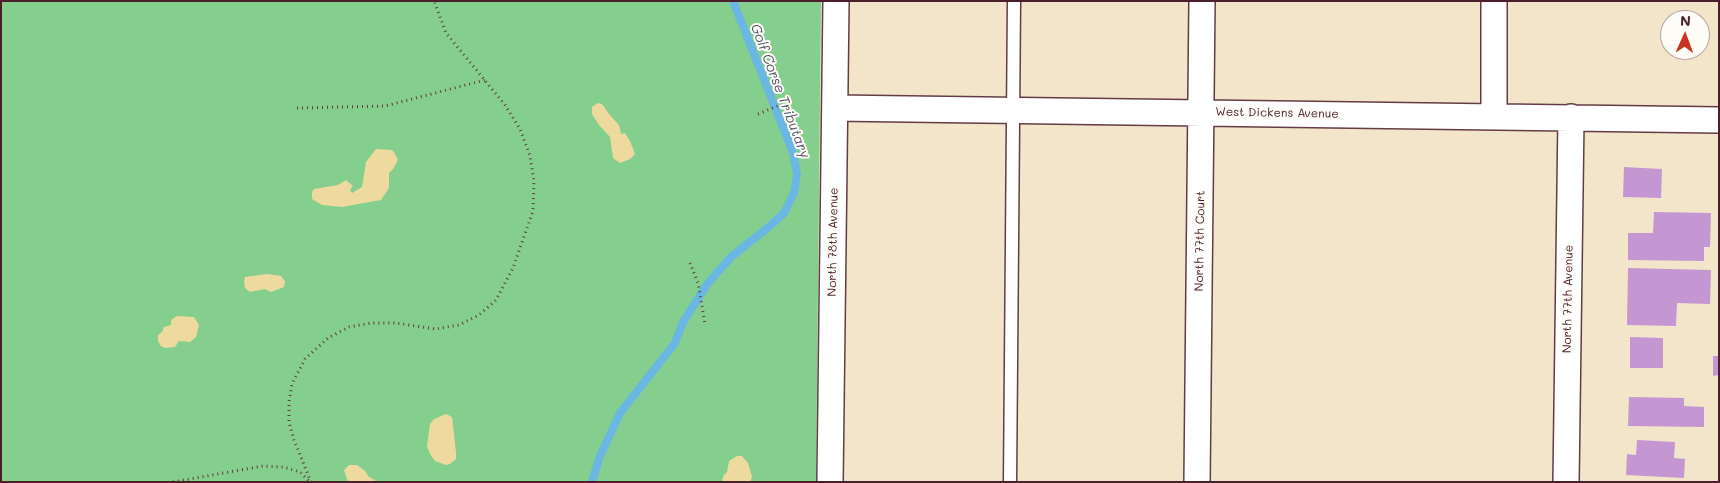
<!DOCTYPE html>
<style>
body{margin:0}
#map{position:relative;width:1720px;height:483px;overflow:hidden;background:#f2e5ca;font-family:Mali,sans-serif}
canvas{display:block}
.frame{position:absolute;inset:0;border:2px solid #4a1f2b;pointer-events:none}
.north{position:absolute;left:1660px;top:10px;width:50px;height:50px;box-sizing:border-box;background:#fdfcf7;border:1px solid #b5a4a5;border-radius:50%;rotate:2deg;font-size:14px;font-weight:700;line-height:20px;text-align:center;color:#4a1f2b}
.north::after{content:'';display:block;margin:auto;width:18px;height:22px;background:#c8321e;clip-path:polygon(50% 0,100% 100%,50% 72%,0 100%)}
</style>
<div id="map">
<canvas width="1720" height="483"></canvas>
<div class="frame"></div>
<div class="north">N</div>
</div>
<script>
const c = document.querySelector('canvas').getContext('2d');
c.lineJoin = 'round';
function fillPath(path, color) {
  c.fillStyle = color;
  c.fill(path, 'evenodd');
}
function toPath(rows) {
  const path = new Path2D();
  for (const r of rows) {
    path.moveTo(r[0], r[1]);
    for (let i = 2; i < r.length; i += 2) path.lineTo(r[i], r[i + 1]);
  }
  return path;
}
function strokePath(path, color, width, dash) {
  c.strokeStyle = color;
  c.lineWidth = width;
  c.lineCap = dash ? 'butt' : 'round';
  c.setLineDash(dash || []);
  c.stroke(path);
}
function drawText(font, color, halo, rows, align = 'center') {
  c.font = font + ' Mali,sans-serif';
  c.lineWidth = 4;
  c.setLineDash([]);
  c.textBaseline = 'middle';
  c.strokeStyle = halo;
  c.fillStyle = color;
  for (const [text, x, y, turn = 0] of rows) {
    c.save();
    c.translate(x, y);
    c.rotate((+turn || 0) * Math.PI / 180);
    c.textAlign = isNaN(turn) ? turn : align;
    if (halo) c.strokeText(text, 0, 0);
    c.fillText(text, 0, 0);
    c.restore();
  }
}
fillPath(toPath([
 [1,1,821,1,816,482,1,482]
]), '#84cf8d');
fillPath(toPath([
 [598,103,602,104,609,114,619,125,621,134,625,133,630,141,635,154,630,159,620,163,613,158,610,137,599,125,592,114,592,107],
 [376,149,392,150,394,152,398,160,393,169,389,173,389,188,381,200,342,207,322,205,312,199,312,192,314,189,338,185,346,180,353,186,350,190,352,193,362,187,366,162],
 [267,274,281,276,285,281,284,287,271,292,265,289,250,292,245,288,244,282,245,277],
 [177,316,194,317,199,325,196,337,190,342,179,341,175,347,165,348,161,346,158,341,158,335,162,332,164,327,171,325,171,320],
 [446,414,452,417,456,452,456,459,450,464,446,465,435,461,430,454,427,446,430,424,434,419],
 [737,456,742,456,748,463,752,477,750,482,724,482,722,480,724,475,727,472,729,461],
 [349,465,357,465,365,471,369,477,378,482,348,482,344,470]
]), '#eeda9e');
strokePath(toPath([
 [592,482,600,456,620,413,675,343,683,322,708,283,732,256,770,226,784,213,794,193,797,174,793,153,733,1]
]), '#6ab7e3', 8);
fillPath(toPath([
 [1624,167,1662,169,1661,198,1623,197],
 [1654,212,1711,213,1710,247,1704,247,1704,261,1628,260,1628,233,1653,233],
 [1628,268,1711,270,1710,304,1677,303,1676,326,1627,325],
 [1630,337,1663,338,1663,368,1630,368],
 [1713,356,1719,356,1719,375,1713,376],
 [1629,397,1684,398,1684,406,1704,407,1704,427,1628,426],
 [1637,440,1675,442,1674,458,1685,459,1684,478,1626,475,1627,454,1636,455]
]), '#c497d3');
const lane = toPath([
 [1010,482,1014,1]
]);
const street = toPath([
 [835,108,1719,120],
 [1494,116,1494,1],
 [830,482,836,1],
 [1197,482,1202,1],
 [1566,482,1571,117]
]);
strokePath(lane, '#633d43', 15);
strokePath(street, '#633d43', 28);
strokePath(toPath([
 [297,108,385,106,485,80],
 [758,114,785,103],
 [690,263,698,283,705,324],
 [173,482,263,466,283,467,300,472,309,481],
 [311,482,294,440,289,422,289,402,292,384,305,359,328,338,349,327,371,323,396,323,435,329,459,325,479,315,496,300,513,268,533,211,534,182,530,156,520,129,505,105,446,33,434,1]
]), '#633d43', 3, [1, 4]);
strokePath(lane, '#fff', 12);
strokePath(street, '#fff', 25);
drawText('12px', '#4a1f2b', '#fdfcf7', [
 ["West Dickens Avenue",1277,113,1],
 ["North 77th Court",1200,241,-89],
 ["North 78th Avenue",833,242,-89],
 ["North 77th Avenue",1568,299,-89]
]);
drawText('italic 14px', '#55546b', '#fdfcf7', [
 ["Golf Corse Tributary",780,91,69]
]);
</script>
